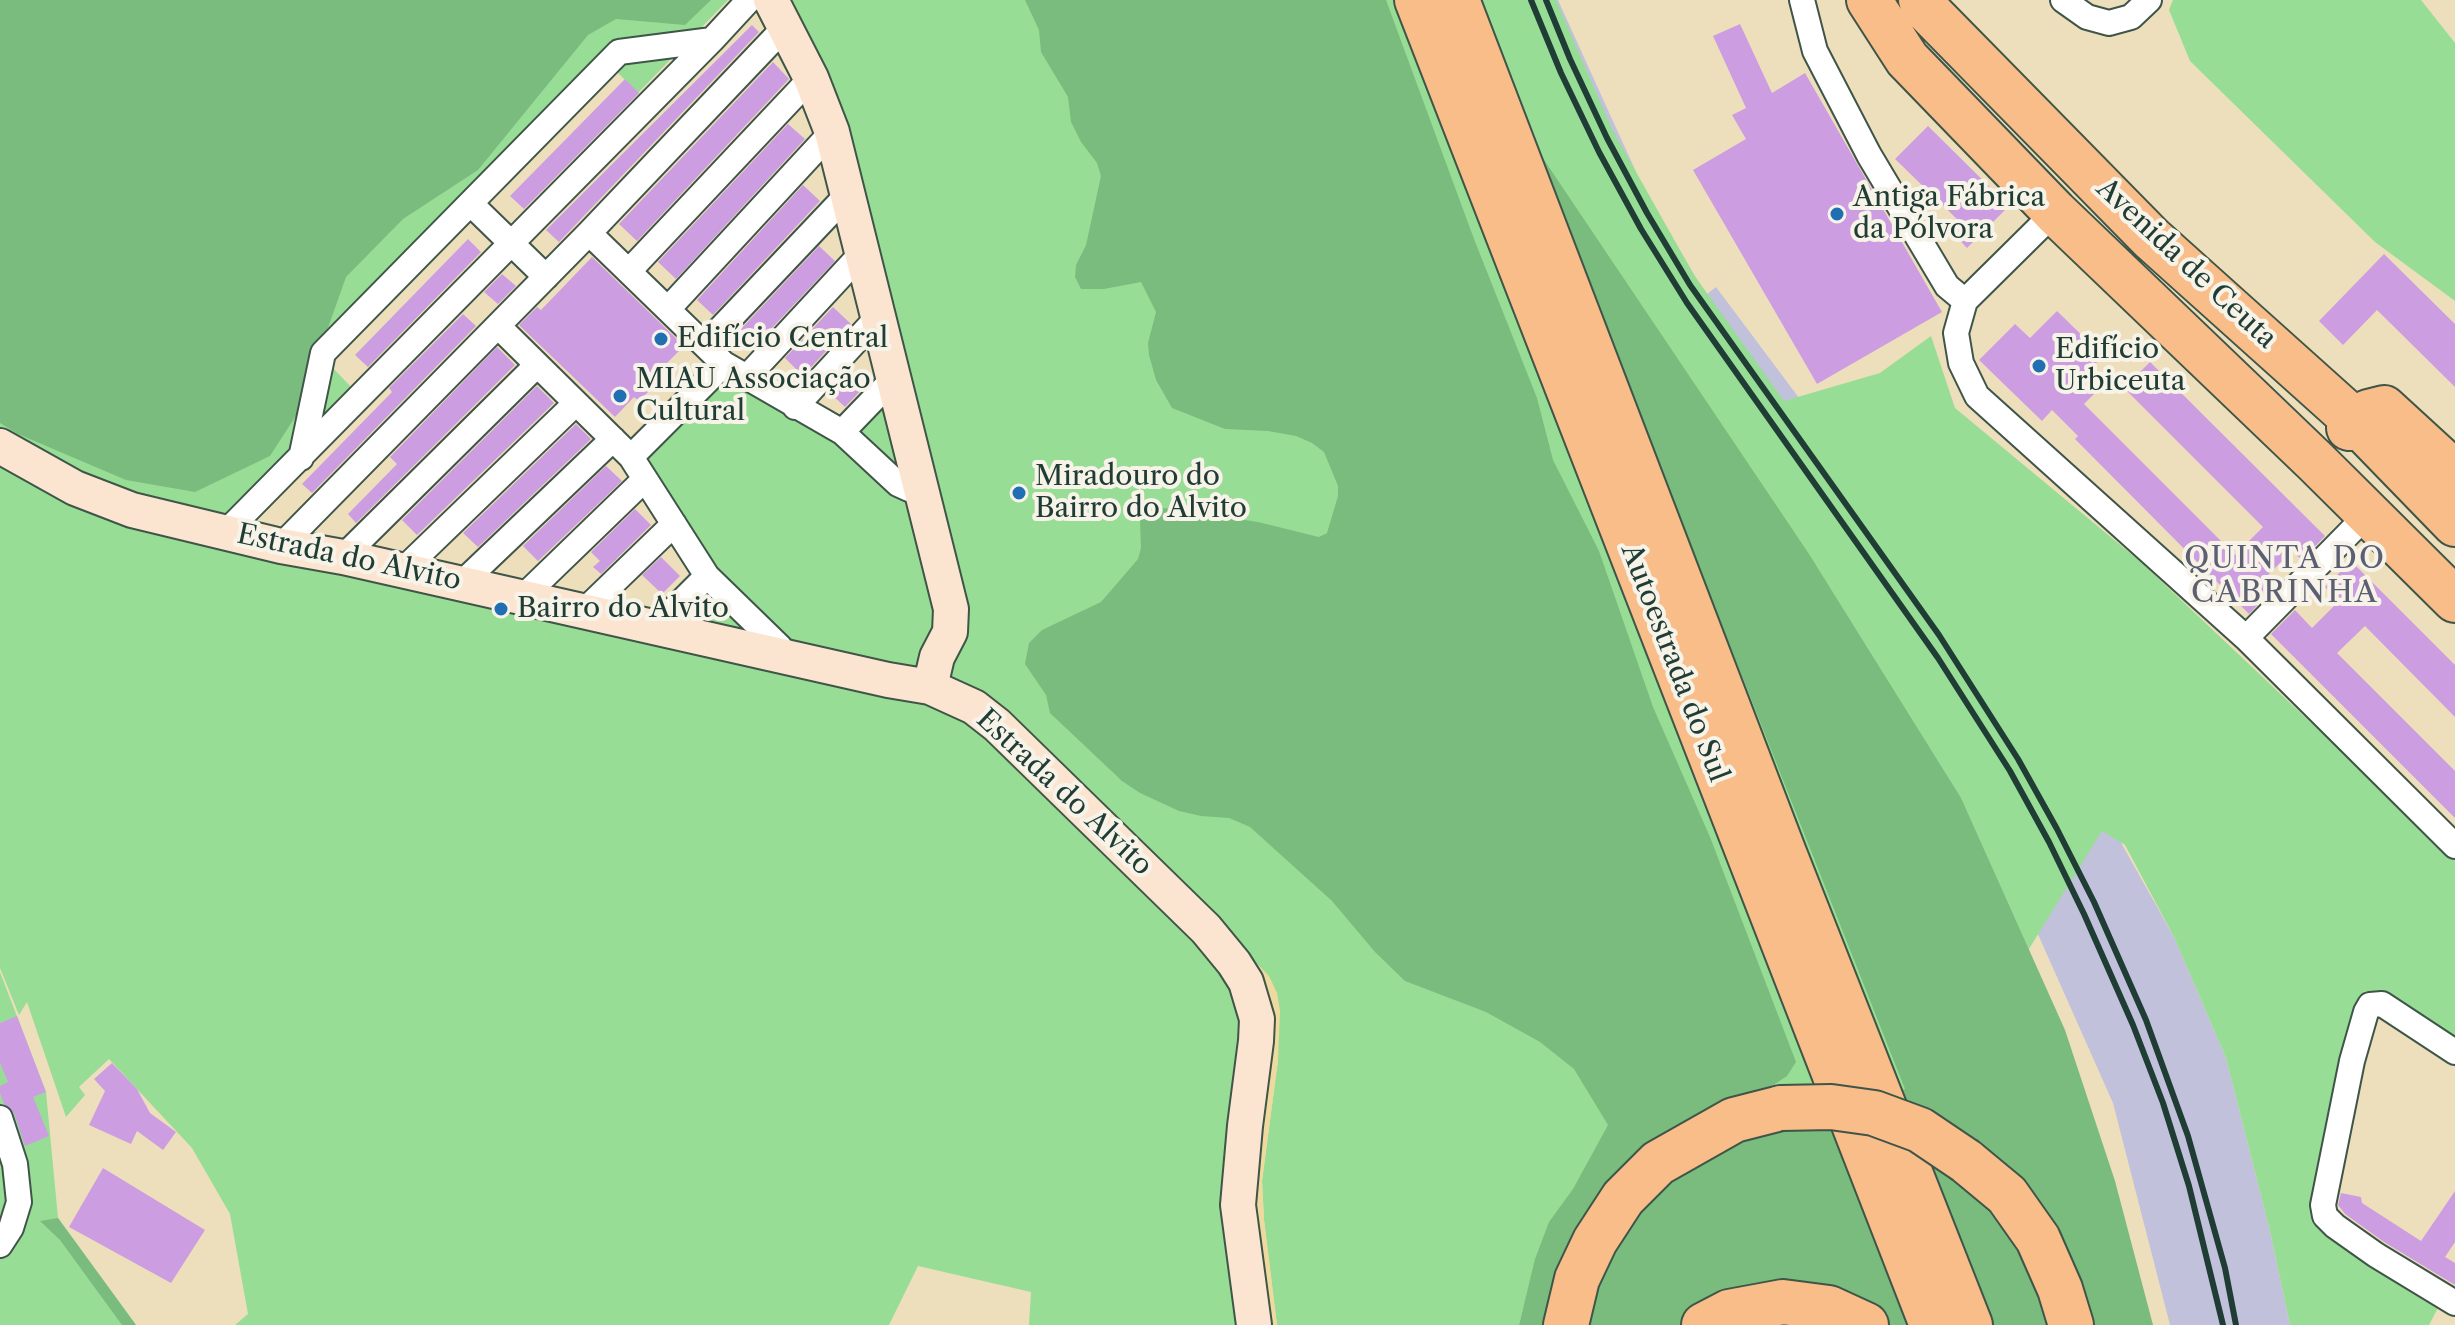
<!DOCTYPE html>
<meta charset="utf-8">
<style>
body{margin:0}
canvas{display:block;background:#eddebc}
</style>
<canvas width="2455" height="1325"></canvas>
<script>
const c = document.querySelector('canvas').getContext('2d');
c.lineJoin = 'round';
function fillPath(path, color) {
  c.fillStyle = color;
  c.fill(path, 'evenodd');
}
function toPath(rows) {
  const path = new Path2D();
  for (const r of rows) {
    path.moveTo(r[0], r[1]);
    for (let i = 2; i < r.length; i += 2) path.lineTo(r[i], r[i + 1]);
  }
  return path;
}
function strokePath(path, color, width, dash) {
  c.strokeStyle = color;
  c.lineWidth = width;
  c.lineCap = dash ? 'butt' : 'round';
  c.setLineDash(dash || []);
  c.stroke(path);
}
function drawText(font, color, halo, rows, align = 'center') {
  c.font = font + ' "Libre Caslon Text",serif';
  c.lineWidth = 8;
  c.setLineDash([]);
  c.textBaseline = 'middle';
  c.strokeStyle = halo;
  c.fillStyle = color;
  for (const [text, x, y, turn = 0] of rows) {
    c.save();
    c.translate(x, y);
    c.rotate((+turn || 0) * Math.PI / 180);
    c.textAlign = isNaN(turn) ? turn : align;
    if (halo) c.strokeText(text, 0, 0);
    c.fillText(text, 0, 0);
    c.restore();
  }
}
fillPath(toPath([
 [1512,0,1558,0,1642,185,1706,295,1716,287,2088,784,2174,937,2226,1058,2270,1231,2290,1325,2170,1325,2113,1103,2001,851]
]), '#c2c1dc');
fillPath(toPath([
 [0,0,728,0,638,93,603,58,311,345,353,389,214,532,652,633,702,583,626,462,722,363,842,439,888,393,812,87,771,0,1556,0,1613,131,1694,275,1784,401,1880,373,1931,336,1955,408,2142,563,2455,859,2455,1040,2425,1016,2365,991,2361,996,2345,1058,2311,1218,2440,1304,2429,1325,2290,1325,2270,1231,2226,1058,2174,937,2125,845,2102,831,1928,1112,2081,1325,1547,1325,1530,1282,1519,1325,1277,1325,1264,1220,1262,1181,1278,1060,1237,985,1247,1037,1241,1325,1029,1325,1031,1292,918,1266,889,1325,235,1325,248,1314,230,1214,192,1148,109,1059,79,1087,85,1095,66,1117,27,1002,19,1015,0,968],
 [2173,0,2421,0,2455,43,2455,301,2375,242,2190,61,2169,10],
 [0,972,46,1092,58,1218,136,1325,0,1325]
]), '#98dd95');
fillPath(toPath([
 [0,0,711,0,685,25,616,19,588,35,478,170,403,219,346,277,323,342,308,397,270,456,195,492,126,480,18,434,0,423],
 [1025,0,1386,0,1474,239,1537,398,1553,460,1599,551,1653,707,1710,837,1796,1062,1787,1076,1772,1086,1740,1095,1694,1117,1646,1150,1605,1190,1577,1229,1557,1271,1546,1325,1519,1325,1535,1259,1549,1222,1573,1189,1608,1125,1574,1069,1540,1042,1486,1012,1405,981,1375,952,1332,901,1250,827,1229,818,1201,816,1179,811,1140,793,1122,781,1050,713,1046,695,1025,664,1029,643,1042,630,1101,602,1138,559,1141,548,1140,520,1145,509,1157,507,1258,522,1319,537,1327,533,1338,496,1338,486,1324,452,1312,443,1296,436,1268,431,1225,429,1172,408,1156,380,1149,355,1148,343,1156,312,1141,282,1104,289,1081,289,1075,277,1076,265,1086,245,1101,176,1097,163,1081,142,1071,122,1068,97,1041,52,1039,30],
 [1530,139,1809,554,1961,798,2065,1030,2115,1181,2153,1325,1589,1325,1592,1290,1620,1239,1652,1194,1693,1161,1744,1137,1803,1127,1905,1089],
 [58,1218,136,1325,122,1325,60,1240,40,1221]
]), '#7abc7e');
fillPath(toPath([
 [1214,919,1269,976,1277,993,1280,1011,1278,1060,1262,1181,1264,1220,1277,1325,1267,1325,1253,1203,1261,1087]
]), '#eeda9e');
fillPath(toPath([
 [1740,24,1772,93,1805,73,1942,312,1817,384,1693,170,1746,139,1732,115,1746,108,1713,36],
 [752,25,759,32,559,242,546,230],
 [773,62,789,79,637,241,619,224],
 [625,79,639,93,524,209,510,196],
 [788,124,805,139,676,279,658,262],
 [1928,126,2009,206,1967,248,1951,231,1960,222,1895,159],
 [803,185,820,201,713,315,697,300],
 [468,239,481,252,368,367,355,355],
 [819,246,835,261,756,345,740,330],
 [2384,254,2455,324,2455,387,2377,310,2343,345,2319,321],
 [592,257,684,346,667,363,671,368,655,385,639,401,634,397,615,417,519,325,537,307,541,310],
 [502,274,516,286,498,304,484,292],
 [833,307,851,324,803,376,785,358],
 [2057,311,2096,349,2091,354,2098,361,2090,370,2104,384,2084,404,2235,555,2263,527,2124,388,2150,362,2325,536,2302,560,2292,551,2265,578,2275,587,2249,614,2075,439,2078,436,2052,410,2042,421,1979,360,2015,324,2030,338],
 [463,314,476,326,312,493,302,484,392,392,389,388],
 [497,347,515,365,356,523,348,514,397,464,390,457],
 [847,372,863,388,845,407,829,392],
 [537,386,554,403,417,535,402,520],
 [576,424,591,439,478,547,463,533],
 [606,466,622,481,538,561,523,546],
 [635,509,651,525,601,574,593,567,600,561,591,552],
 [661,557,680,576,662,594,642,575],
 [2351,561,2455,665,2455,717,2365,626,2337,653,2455,771,2455,818,2271,634,2295,610,2312,628,2339,601,2325,587],
 [17,1016,46,1092,33,1097,49,1136,25,1146,14,1113,4,1104,0,1093,0,1086,8,1082,0,1063,0,1023],
 [112,1063,137,1089,150,1113,176,1132,163,1150,137,1131,131,1144,89,1125,105,1091,94,1079],
 [103,1168,205,1230,171,1283,69,1227],
 [2455,1191,2455,1242,2445,1257,2455,1263,2455,1285,2384,1242,2345,1214,2338,1205,2341,1193,2361,1197,2362,1203,2421,1241]
]), '#cc9ee1');
const street = toPath([
 [1802,0,1815,51,1869,155,1947,286,1965,301,1956,333,1961,363,1977,396,2246,638,2455,846],
 [2063,0,2087,17,2109,23,2131,17,2149,0],
 [471,204,546,277],
 [589,233,724,364,842,432,898,484,909,489,921,488],
 [629,271,811,78],
 [1965,301,2055,212],
 [668,309,832,132],
 [498,326,631,457,707,576,780,647,781,656],
 [705,345,848,194],
 [747,377,863,252],
 [795,407,878,317],
 [842,432,893,379],
 [631,457,724,364],
 [301,458,323,353,619,52,712,40],
 [227,531,712,40,749,0],
 [281,546,589,233,786,26],
 [343,557,537,365],
 [403,570,576,403],
 [462,583,613,439],
 [524,596,645,479],
 [585,610,674,524],
 [657,626,707,576],
 [2246,638,2368,514],
 [2455,1052,2382,1004,2370,1005,2366,1012,2352,1061,2323,1205,2325,1216,2335,1226,2376,1255,2455,1303],
 [0,1118,15,1164,19,1202,11,1228,0,1245]
]);
const secondary = toPath([
 [771,0,811,78,832,132,951,609,950,632,937,657,930,687],
 [0,446,75,488,132,510,281,546,343,557,888,680,930,687,974,707,997,725,1206,929,1234,963,1246,982,1257,1019,1256,1041,1245,1126,1238,1205,1254,1325]
]);
const highway = toPath([
 [1417,0,1932,1325],
 [1457,0,1784,853,1970,1325],
 [1869,0,1907,59,2055,212,2316,462,2455,600],
 [1921,0,1928,11,2151,238,2355,421,2455,524],
 [2349,428,2368,412,2384,408,2455,473],
 [1966,1161,2007,1195,2038,1239,2060,1289,2071,1325],
 [1566,1325,1577,1279,1595,1241,1623,1198,1658,1163,1734,1120,1781,1108],
 [1704,1325,1729,1312,1783,1302,1829,1308,1866,1325]
]);
strokePath(street, '#3e5548', 28);
strokePath(secondary, '#3e5548', 38);
strokePath(highway, '#3e5548', 48);
strokePath(street, '#fff', 24);
strokePath(secondary, '#fce5d0', 34);
strokePath(highway, '#f8bd89', 44);
strokePath(toPath([
 [1531,0,1561,73,1599,152,1641,229,1687,303,1938,658,2010,771,2049,842,2084,914,2133,1025,2163,1103,2189,1186,2223,1325],
 [1546,0,1570,59,1607,138,1647,213,1690,285,1939,635,2018,759,2057,829,2094,902,2146,1020,2188,1136,2225,1268,2236,1325]
]), '#1f3d34', 6);
const highwayBridge = toPath([
 [1781,1108,1831,1107,1874,1113,1920,1130,1966,1161]
]);
strokePath(highwayBridge, '#3e5548', 48, []);
strokePath(highwayBridge, '#f8bd89', 44);
for (const [x, y, r, color] of [
 [1837,214,8,"#1f6fb2"],
 [661,339,8,"#1f6fb2"],
 [2039,366,8,"#1f6fb2"],
 [620,396,8,"#1f6fb2"],
 [1019,493,8,"#1f6fb2"],
 [501,609,8,"#1f6fb2"]
]) {
  const dot = new Path2D();
  dot.arc(x, y, r, 0, 2 * Math.PI);
  c.fillStyle = color;
  c.fill(dot);
  strokePath(dot, '#f7f3e8', 3);
}
drawText('28px', '#1f3d34', '#f7f3e8', [
 ["Antiga Fábrica",1853,198],
 ["da Pólvora",1853,230],
 ["Edifício Central",677,339],
 ["Edifício",2055,350],
 ["Urbiceuta",2055,382],
 ["MIAU Associação",636,380],
 ["Cultural",636,412],
 ["Miradouro do",1035,477],
 ["Bairro do Alvito",1035,509],
 ["Bairro do Alvito",517,609]
], 'left');
drawText('28px', '#1f3d34', '#f7f3e8', [
 ["Avenida de Ceuta",2186,264,43],
 ["Estrada do Alvito",349,558,12],
 ["Autoestrada do Sul",1674,663,69],
 ["Estrada do Alvito",1064,793,43]
]);
c.letterSpacing = '2px';
drawText('30px', '#5c5f71', '#f7f3e8', [
 ["QUINTA DO",2285,559],
 ["CABRINHA",2285,593]
]);
c.letterSpacing = '0px';
</script>
